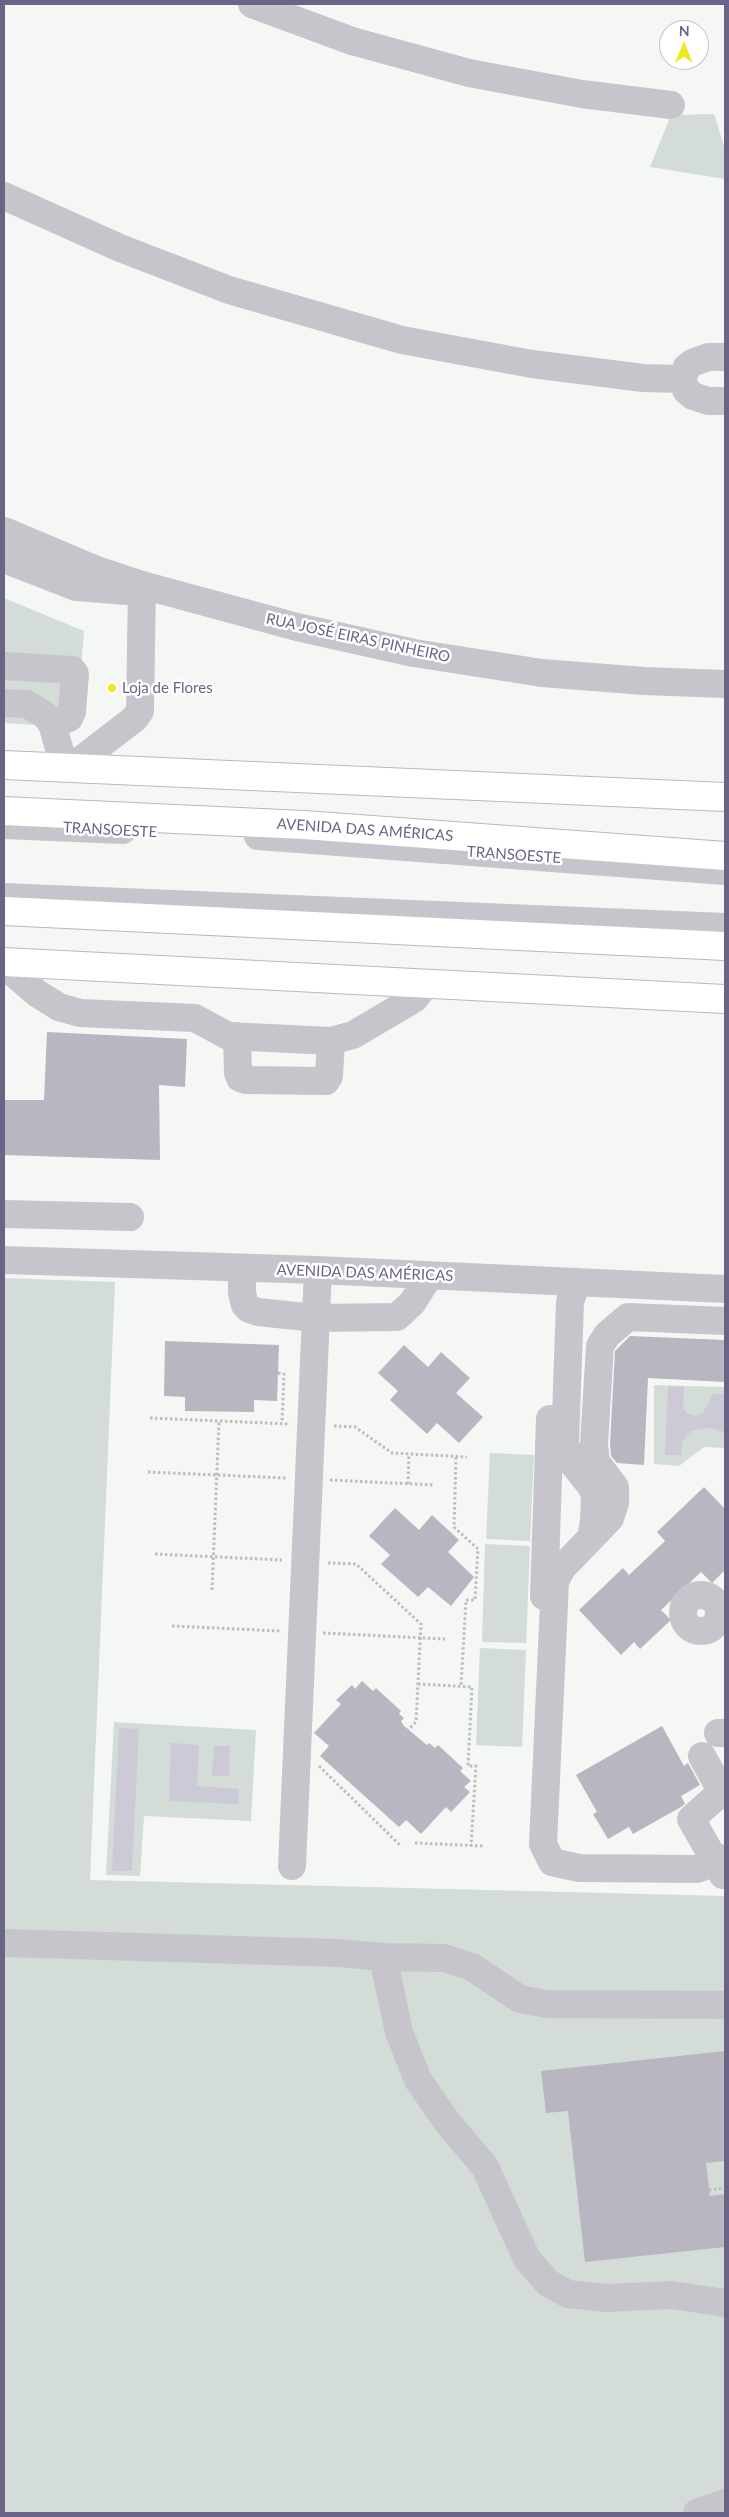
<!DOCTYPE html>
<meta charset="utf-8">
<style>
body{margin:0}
#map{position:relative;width:729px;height:2517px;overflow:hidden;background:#f5f7f4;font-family:Lato,sans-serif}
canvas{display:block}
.frame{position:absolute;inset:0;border:5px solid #6b6487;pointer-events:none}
.north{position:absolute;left:659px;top:20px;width:50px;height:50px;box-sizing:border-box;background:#fff;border:1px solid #c4c1cf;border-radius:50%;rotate:1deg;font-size:14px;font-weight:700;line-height:20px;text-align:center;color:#6b6487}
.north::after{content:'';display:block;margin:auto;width:18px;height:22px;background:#edea1f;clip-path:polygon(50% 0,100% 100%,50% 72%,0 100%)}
</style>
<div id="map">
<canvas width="729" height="2517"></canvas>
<div class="frame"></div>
<div class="north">N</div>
</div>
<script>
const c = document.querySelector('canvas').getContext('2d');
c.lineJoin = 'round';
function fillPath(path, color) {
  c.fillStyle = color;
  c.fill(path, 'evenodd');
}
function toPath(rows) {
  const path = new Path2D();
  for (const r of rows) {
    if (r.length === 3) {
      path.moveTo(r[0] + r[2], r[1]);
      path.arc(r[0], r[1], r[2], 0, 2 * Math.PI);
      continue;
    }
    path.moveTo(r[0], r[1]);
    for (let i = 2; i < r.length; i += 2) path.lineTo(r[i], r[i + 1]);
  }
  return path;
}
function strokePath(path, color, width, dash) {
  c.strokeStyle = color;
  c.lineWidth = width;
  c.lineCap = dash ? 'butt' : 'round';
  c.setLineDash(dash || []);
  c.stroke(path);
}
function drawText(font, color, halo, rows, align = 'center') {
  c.font = font + ' Lato,sans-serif';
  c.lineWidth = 5;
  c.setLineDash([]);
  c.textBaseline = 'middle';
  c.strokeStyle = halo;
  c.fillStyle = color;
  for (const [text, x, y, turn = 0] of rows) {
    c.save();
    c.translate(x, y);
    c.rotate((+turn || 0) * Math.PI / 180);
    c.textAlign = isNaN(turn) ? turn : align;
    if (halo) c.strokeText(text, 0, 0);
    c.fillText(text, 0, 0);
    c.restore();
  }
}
fillPath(toPath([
 [714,114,725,149,725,179,650,167,671,115],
 [4,598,84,631,76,727,4,723],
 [4,1278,115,1282,90,1880,725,1896,725,2513,4,2513],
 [654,1385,725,1387,725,1448,704,1447,679,1466,654,1464],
 [490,1453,534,1455,530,1541,486,1539],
 [485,1544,530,1546,526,1643,482,1642],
 [480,1648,526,1650,522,1747,476,1745],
 [114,1722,256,1730,251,1821,144,1816,140,1876,106,1875]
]), '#d3dcd7');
fillPath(toPath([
 [668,1386,684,1387,683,1408,687,1413,695,1416,703,1413,713,1394,725,1394,725,1432,708,1428,691,1431,682,1442,681,1455,665,1455],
 [119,1728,139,1729,132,1871,112,1871],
 [171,1743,199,1745,197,1786,239,1789,238,1804,169,1801],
 [214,1746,230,1746,229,1776,212,1776]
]), '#cbcad6');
fillPath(toPath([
 [47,1032,187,1039,185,1087,159,1085,160,1160,4,1155,4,1100,44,1100],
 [630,1336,725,1340,725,1382,648,1378,644,1465,617,1463,611,1456,610,1444,615,1351],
 [165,1341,279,1345,277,1401,254,1400,254,1412,185,1411,185,1397,164,1396],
 [404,1345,428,1367,441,1352,470,1378,456,1393,483,1417,459,1443,437,1423,427,1434,390,1400,398,1391,378,1373],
 [704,1487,725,1509,725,1570,712,1583,701,1572,661,1610,671,1620,640,1649,634,1642,621,1655,579,1610,623,1568,629,1575,665,1541,657,1532],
 [395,1508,419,1530,432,1515,459,1540,448,1552,474,1577,451,1606,428,1587,418,1597,381,1564,390,1555,369,1536],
 [362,1681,373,1691,376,1688,401,1711,399,1714,404,1718,401,1721,404,1726,427,1745,429,1743,435,1748,438,1745,463,1768,460,1771,471,1781,464,1787,470,1792,451,1812,446,1807,421,1834,406,1820,399,1827,320,1756,329,1746,314,1733,341,1704,336,1700,352,1685,355,1689],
 [662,1726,684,1766,688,1763,700,1785,681,1796,685,1804,681,1807,633,1834,629,1827,608,1839,593,1814,597,1812,576,1775],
 [725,2051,725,2161,706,2163,710,2196,725,2194,725,2247,585,2262,568,2111,546,2113,541,2071]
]), '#b8b6c1');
const major = toPath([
 [4,765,725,797],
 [4,962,725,999]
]);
const highway = toPath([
 [4,811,304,825,725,856],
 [4,911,725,946]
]);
strokePath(major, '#b9b8c0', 30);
strokePath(highway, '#b9b7be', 30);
strokePath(toPath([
 [278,1373,284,1374,282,1423],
 [150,1418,290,1424],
 [334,1426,355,1427,392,1453,467,1457],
 [456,1457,454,1527,478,1549,475,1600,466,1600,461,1686],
 [148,1472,286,1478],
 [330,1480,434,1485],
 [408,1484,409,1454],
 [155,1554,282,1560],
 [328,1563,356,1564,421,1624,416,1722,403,1735],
 [212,1590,219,1421],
 [172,1626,280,1631],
 [323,1633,445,1639],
 [418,1684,472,1687,468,1766,476,1766,471,1846],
 [319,1766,401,1846],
 [415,1843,483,1846],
 [709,2190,725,2188]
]), '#bdbcc2', 3, [2.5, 2.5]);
strokePath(toPath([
 [252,4,352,41,469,73,582,94,671,105],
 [4,196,120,248,229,290,402,340,532,364,643,378,682,379],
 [725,357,708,357,692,363,687,367,682,379,686,390,693,396,708,401,725,401],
 [4,531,94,569,142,585,297,627,414,653,542,673,644,681,725,684],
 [4,559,76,587,127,591],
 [4,666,72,670,75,674,72,712,69,718,52,724],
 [4,703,27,704,46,716,52,724,65,769],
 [69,769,134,719,140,711,142,585],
 [4,825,123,830],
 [258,836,725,871],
 [4,897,725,927],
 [4,965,38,994,59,1007,80,1013,195,1018,228,1036,331,1041,353,1035,414,999,426,984],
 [237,1036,238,1073,240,1078,246,1080,326,1081,329,1076,331,1041],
 [4,1214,130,1217],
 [4,1260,318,1270,725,1289],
 [242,1269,242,1293,245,1305,249,1309,258,1312,315,1318,397,1317,412,1303,430,1275],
 [577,1282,570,1302,565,1444,571,1461,591,1486,595,1495,594,1521,591,1538,562,1568,555,1581,543,1844,552,1862,579,1868,697,1869,725,1858],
 [591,1538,610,1518,615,1503,615,1487,596,1462,594,1444,600,1346,607,1335,628,1317,725,1321],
 [701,1613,18],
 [544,1596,550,1419],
 [718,1733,725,1733],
 [702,1756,719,1787,718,1795,691,1819,723,1875],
 [292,1866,318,1270],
 [4,1943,339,1953,383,1957,399,2032,418,2080,448,2123,485,2167,527,2259,548,2283,568,2294,606,2298,672,2295,725,2303],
 [383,1957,444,1958,472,1967,520,1999,546,2004,725,2005],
 [697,2513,725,2503]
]), '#c6c5cc', 28);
strokePath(major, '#fff', 28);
strokePath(highway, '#fff', 28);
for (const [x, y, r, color] of [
 [112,688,5,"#edea1f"]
]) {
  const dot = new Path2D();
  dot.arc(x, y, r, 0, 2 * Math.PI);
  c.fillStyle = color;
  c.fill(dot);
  strokePath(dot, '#fff', 2);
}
drawText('15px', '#6b6487', '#fff', [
 ["RUA JOSÉ EIRAS PINHEIRO",358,638,12],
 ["TRANSOESTE",110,830,3],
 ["AVENIDA DAS AMÉRICAS",365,830,4],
 ["TRANSOESTE",514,855,4],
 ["AVENIDA DAS AMÉRICAS",365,1273,2]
]);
drawText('15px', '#6b6487', '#fff', [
 ["Loja de Flores",122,688]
], 'left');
</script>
